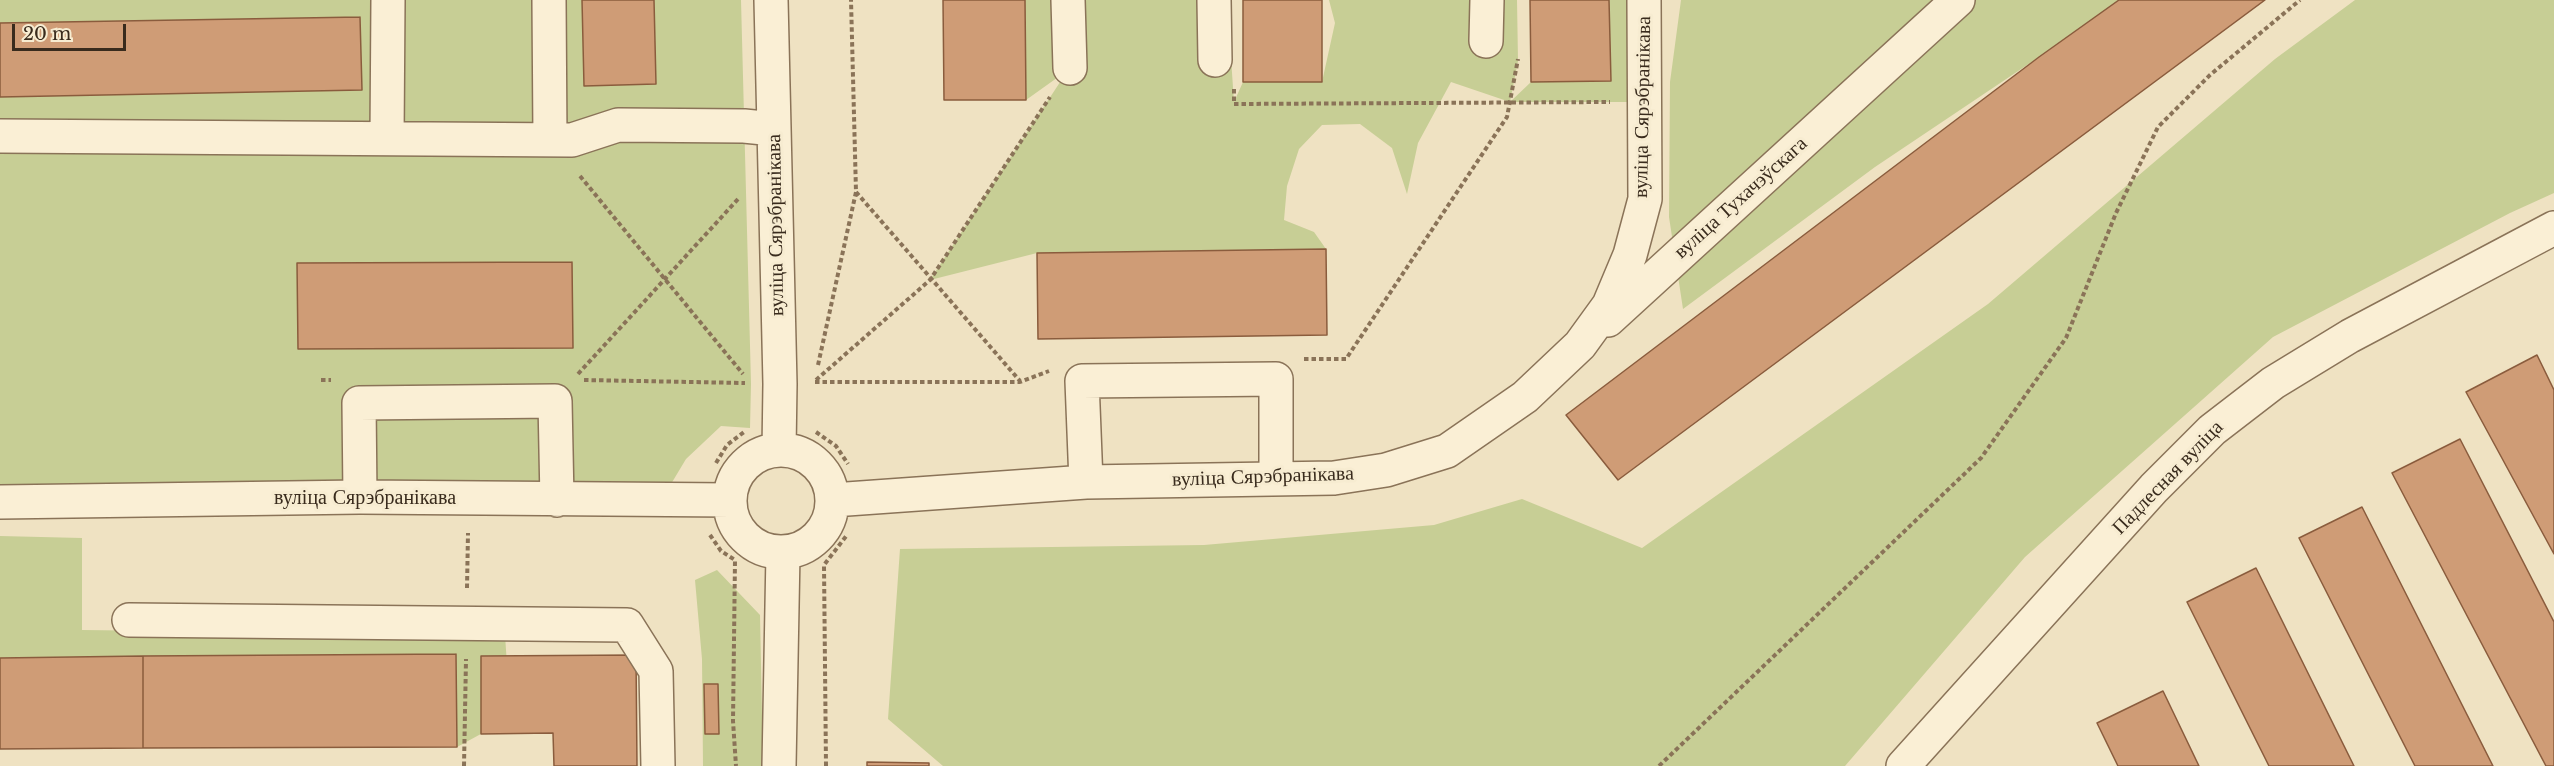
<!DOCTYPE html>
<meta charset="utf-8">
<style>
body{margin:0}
#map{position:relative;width:2554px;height:766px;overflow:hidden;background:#efe2c2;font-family:"Libre Baskerville",serif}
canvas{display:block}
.scale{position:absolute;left:12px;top:24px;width:114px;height:27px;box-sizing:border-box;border:3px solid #392b1d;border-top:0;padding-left:8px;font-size:18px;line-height:21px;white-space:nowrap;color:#392b1d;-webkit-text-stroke:4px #f7ecd1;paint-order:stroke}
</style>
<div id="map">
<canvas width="2554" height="766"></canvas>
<div class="scale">20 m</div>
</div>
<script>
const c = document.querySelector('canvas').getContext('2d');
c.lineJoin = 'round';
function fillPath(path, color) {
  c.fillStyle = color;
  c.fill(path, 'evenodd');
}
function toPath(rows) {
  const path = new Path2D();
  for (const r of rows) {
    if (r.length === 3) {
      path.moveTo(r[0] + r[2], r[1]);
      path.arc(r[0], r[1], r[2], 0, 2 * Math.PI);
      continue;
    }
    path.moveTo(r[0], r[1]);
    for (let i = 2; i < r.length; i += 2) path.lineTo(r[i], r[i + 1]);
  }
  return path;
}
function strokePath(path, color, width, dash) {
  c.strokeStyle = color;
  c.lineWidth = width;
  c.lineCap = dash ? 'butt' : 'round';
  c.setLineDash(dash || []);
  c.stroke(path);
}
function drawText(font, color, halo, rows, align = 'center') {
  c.font = font + ' "Libre Baskerville",serif';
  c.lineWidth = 6;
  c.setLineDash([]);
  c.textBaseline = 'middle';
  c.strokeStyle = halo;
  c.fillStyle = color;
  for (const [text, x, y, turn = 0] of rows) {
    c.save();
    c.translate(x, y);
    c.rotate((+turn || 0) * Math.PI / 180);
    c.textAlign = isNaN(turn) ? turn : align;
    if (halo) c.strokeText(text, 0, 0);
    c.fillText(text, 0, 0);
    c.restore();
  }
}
fillPath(toPath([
 [0,0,582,0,584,86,656,84,654,0,741,0,751,384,750,428,721,426,686,459,662,499,0,502,0,97,362,90,360,17,0,23],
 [572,262,572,348,298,348,298,263],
 [1025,0,1227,0,1234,102,1243,82,1322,82,1335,23,1329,0,1517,0,1518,61,1510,102,1531,82,1610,81,1609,0,1644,0,1644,102,1510,102,1451,82,1418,143,1407,194,1392,148,1360,124,1322,125,1299,149,1287,186,1284,220,1314,232,1326,249,1037,253,930,280,1068,70,1026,100],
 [1681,0,2119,0,2039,57,1875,167,1683,309,1669,217,1670,82],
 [2355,0,2554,0,2554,193,2510,213,2273,337,2025,557,1845,766,943,766,888,719,900,549,1204,545,1434,525,1522,499,1642,548,1988,304,2275,59],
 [0,536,82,538,82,630,505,635,507,665,490,729,457,747,456,654,0,658],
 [717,570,760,615,763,766,703,766,702,659,695,580]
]), '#c7ce95');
const building = toPath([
 [582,0,654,0,656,84,584,86,582,0],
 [943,0,1025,0,1026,100,944,100,943,0],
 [1243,0,1322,0,1322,82,1243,82,1243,0],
 [1530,0,1609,0,1611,81,1531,82,1530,0],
 [2119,0,2265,0,1618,480,1566,415,2039,57,2119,0],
 [360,17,362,90,0,97,0,23,360,17],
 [1326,249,1327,335,1038,339,1037,253,1326,249],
 [572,262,573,348,298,349,297,263,572,262],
 [2537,355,2554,390,2554,554,2466,392,2537,355],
 [2460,439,2554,622,2554,766,2546,766,2392,473,2460,439],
 [2362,507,2493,766,2415,766,2299,538,2362,507],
 [2256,568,2354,766,2269,766,2187,602,2256,568],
 [456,654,457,747,143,748,143,656,456,654],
 [636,655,637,766,554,766,553,733,481,734,481,656,636,655],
 [143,656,143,748,0,749,0,658,143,656],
 [704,684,718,684,719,734,705,734,704,684],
 [2163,691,2199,766,2118,766,2097,723,2163,691],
 [867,762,929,763,929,766,867,766,867,762]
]);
fillPath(building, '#cf9c76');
strokePath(building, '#8a5c3d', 1.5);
const minor = toPath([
 [549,0,550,139],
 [771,0,780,384,779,450],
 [1068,0,1070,68],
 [1214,0,1215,60],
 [1486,41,1487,0],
 [0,136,572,140,618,125,744,126,774,129],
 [387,138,388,0],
 [1608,320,1958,0],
 [781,501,51],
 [1086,482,1082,381,1276,379,1276,479],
 [360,497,359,403,555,401,557,500],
 [833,500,1086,482,1334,478,1386,470,1447,451,1525,397,1580,345,1609,305,1630,255,1645,199,1644,0],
 [0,502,360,497,730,500],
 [129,620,627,625,656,671,658,766],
 [779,766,783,553],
 [1903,766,2154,488,2212,430,2273,383,2350,336,2554,228]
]);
strokePath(minor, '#8a7358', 36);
strokePath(toPath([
 [1234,89,1234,104,1610,102],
 [580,176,743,374],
 [856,192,1020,381],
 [1304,359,1346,359,1507,117,1518,59],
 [818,365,856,192,851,0],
 [578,374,739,198],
 [321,380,331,380],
 [584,380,745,383],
 [816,380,930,280,1050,97],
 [815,382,1020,382,1049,371],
 [816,432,836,446,848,464],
 [716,463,727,445,744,432],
 [710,535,721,551,735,560,733,721,736,766],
 [467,588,468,533],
 [464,766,466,659],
 [826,766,824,565,847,535],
 [1659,766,1981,458,2066,338,2116,213,2158,127,2210,75,2300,0]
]), '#8a7358', 4, [4.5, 3]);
strokePath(minor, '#faefd5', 33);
drawText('20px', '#392b1d', '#f7ecd1', [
 ["вуліца Сярэбранікава",1643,107,-89],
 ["вуліца Тухачэўскага",1741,198,-42],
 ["вуліца Сярэбранікава",776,225,-91],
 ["вуліца Сярэбранікава",1263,477,-2],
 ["Падлесная вуліца",2168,478,-46],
 ["вуліца Сярэбранікава",365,498]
]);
</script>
